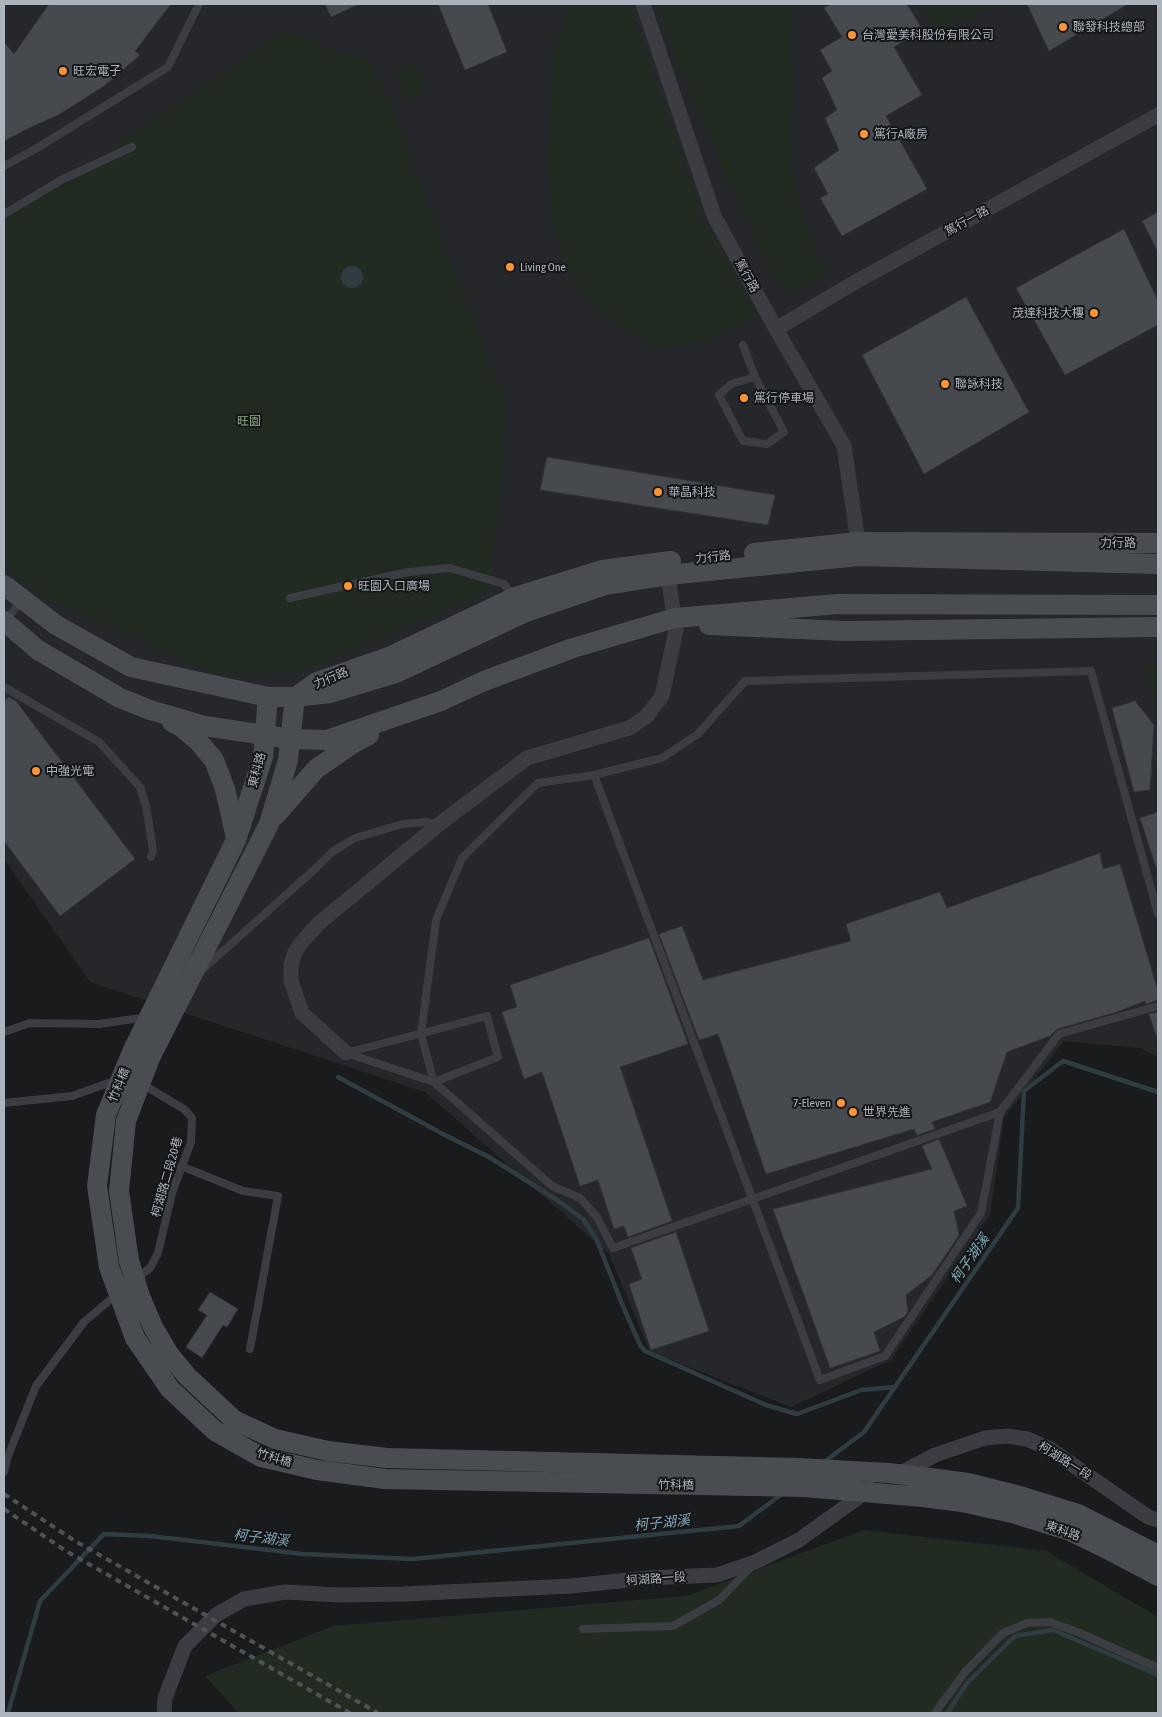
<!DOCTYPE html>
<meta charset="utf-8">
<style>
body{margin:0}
#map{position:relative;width:1162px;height:1717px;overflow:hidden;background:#1a1b1d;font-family:"Asap Condensed",sans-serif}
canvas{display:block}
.frame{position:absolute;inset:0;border:5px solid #acb4bd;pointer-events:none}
</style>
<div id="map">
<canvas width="1162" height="1717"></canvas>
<div class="frame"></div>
</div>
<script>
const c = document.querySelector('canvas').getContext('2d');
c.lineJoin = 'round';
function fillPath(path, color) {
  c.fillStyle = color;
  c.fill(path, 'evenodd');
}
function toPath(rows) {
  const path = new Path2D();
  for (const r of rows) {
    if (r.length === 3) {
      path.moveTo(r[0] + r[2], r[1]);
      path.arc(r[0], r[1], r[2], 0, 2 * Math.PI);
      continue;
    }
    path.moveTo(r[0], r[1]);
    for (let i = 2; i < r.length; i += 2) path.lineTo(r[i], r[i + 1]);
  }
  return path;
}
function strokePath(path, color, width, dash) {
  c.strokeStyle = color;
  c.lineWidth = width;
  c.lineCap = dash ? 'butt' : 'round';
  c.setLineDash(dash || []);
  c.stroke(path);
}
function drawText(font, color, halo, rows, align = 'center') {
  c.font = font + ' "Asap Condensed","Noto Sans TC",sans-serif';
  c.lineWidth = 4;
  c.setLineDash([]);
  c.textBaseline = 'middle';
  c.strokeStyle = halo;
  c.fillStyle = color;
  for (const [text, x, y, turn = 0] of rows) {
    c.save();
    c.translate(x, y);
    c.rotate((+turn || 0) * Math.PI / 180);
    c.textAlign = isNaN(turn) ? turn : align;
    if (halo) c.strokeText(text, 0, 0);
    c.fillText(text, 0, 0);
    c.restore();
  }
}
fillPath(toPath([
 [4,4,1158,4,1158,1057,1140,1048,1064,1041,1004,1118,990,1215,891,1360,791,1407,650,1352,609,1254,425,1092,90,982,4,859]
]), '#26272a');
fillPath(toPath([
 [571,4,630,4,702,216,757,316,700,343,669,349,652,344,617,323,586,297,562,257,551,213,547,154,555,50],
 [658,4,790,4,794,74,791,166,806,227,826,272,799,292,775,282,680,72],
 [920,4,1002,4,936,30],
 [283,31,374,64,507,406,496,528,489,591,300,672,213,673,43,597,4,564,4,218,213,81],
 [415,63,427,91,407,100,395,72],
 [1146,665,1158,666,1158,712],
 [864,1530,1046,1551,1158,1617,1158,1713,239,1713,205,1676,333,1626,686,1596]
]), '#222b22');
fillPath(toPath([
 [352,277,11]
]), '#2f3d42');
strokePath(toPath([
 [338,1077,443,1134,489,1157,557,1200,583,1219,596,1238,622,1304,640,1345,645,1351,766,1405,797,1414,861,1390,895,1387],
 [824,1462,864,1432,1018,1208,1024,1091,1063,1061,1158,1092],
 [8,1713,40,1601,104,1534,150,1536,303,1554,413,1559,739,1526,782,1494],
 [947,1713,968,1682,1015,1636,1053,1630,1158,1675]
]), '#2f3d42', 4.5);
const building = toPath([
 [49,4,171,4,135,51,140,55,104,86,60,114,29,128,4,141,4,42,14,54,49,4],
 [325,4,359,4,331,17,325,4],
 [438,4,488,4,507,52,465,70,438,4],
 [831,4,907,4,922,29,894,47,922,95,886,116,927,189,842,236,820,198,828,194,814,168,839,150,825,118,837,110,822,78,832,71,820,50,842,37,824,8,831,4],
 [1027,4,1128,4,1049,51,1027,4],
 [1158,212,1158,252,1142,221,1158,212],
 [1124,229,1158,301,1158,325,1065,375,1016,288,1124,229],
 [966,297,1029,412,924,474,862,355,966,297],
 [547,457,775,495,768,525,540,490,547,457],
 [9,697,16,701,135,859,60,916,4,841,4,701,9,697],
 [1135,701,1154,725,1150,790,1134,792,1112,708,1135,701],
 [1158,812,1158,866,1156,867,1140,818,1158,812],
 [1100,853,1103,869,1120,864,1158,991,1158,1000,1146,1004,1145,1001,1114,1013,1057,1029,1050,1036,1007,1052,990,1102,932,1122,935,1129,917,1135,914,1129,766,1174,718,1034,699,1040,659,934,682,926,703,980,851,941,846,924,940,892,947,908,1100,853],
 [649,938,688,1044,620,1067,672,1221,628,1237,624,1226,614,1229,598,1180,580,1186,542,1072,524,1079,502,1012,517,1007,510,985,649,938],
 [1158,1012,1158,1034,1156,1035,1149,1014,1158,1012],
 [939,1139,967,1206,954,1211,959,1235,932,1275,906,1295,908,1312,904,1317,874,1332,880,1351,830,1368,773,1209,932,1169,922,1146,939,1139],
 [676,1232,709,1331,651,1350,629,1284,642,1279,631,1248,676,1232],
 [210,1292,238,1309,227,1327,223,1325,202,1358,186,1347,207,1315,198,1310,210,1292]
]);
fillPath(building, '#46494d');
strokePath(building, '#343539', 1);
strokePath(toPath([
 [4,166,37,148,168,67,199,4],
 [4,214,63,179,132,147],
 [743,345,755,377,784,432,767,444,743,441,719,395,731,384,755,377],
 [290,598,408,572,450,568,504,584,513,596],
 [5,621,23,599],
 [4,687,99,742,140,787,146,806,150,831,153,851,151,857],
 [594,775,820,1380,885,1356,981,1213,1000,1112,1059,1034,1158,1006],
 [202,970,316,868,332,852,355,838,403,824,428,822,438,825],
 [487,1016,498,1057,434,1082,346,1053,487,1016],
 [4,1032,30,1023,99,1024,148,1017],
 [4,1103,72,1096,117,1080],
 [1000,1112,613,1248,597,1217,580,1198,552,1186,434,1082,421,1034,436,920,462,858,538,783,594,775,662,758,698,734,745,681,1091,671,1158,914],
 [181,1166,243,1191,278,1196,250,1349],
 [136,1279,150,1268,158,1253,172,1193,191,1142,192,1118,184,1109,142,1084],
 [4,1472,8,1456,36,1386,84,1322,117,1294],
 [583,1629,673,1626,719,1600,751,1567],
 [935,1713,965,1672,1003,1633,1027,1623,1050,1622,1080,1633,1158,1668]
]), '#3b3d42', 8);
strokePath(toPath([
 [643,4,714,216,776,329,844,446,858,542],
 [776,329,850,285,1158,115],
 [346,1053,302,1013,291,981,291,965,295,952,302,942,318,924,438,825,527,758,629,728,646,717,662,696,676,630,668,575,665,566],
 [897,1475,935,1455,985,1438,1007,1436,1027,1439,1050,1449,1148,1517,1158,1520],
 [164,1713,165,1698,185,1646,216,1615,244,1599,285,1592,338,1595,404,1594,571,1586,648,1578,717,1575,755,1562,799,1540,870,1489]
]), '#3b3d42', 15);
strokePath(toPath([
 [754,553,858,542,1158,543],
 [4,585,56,625,131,667,268,697,295,697,330,693,396,673,526,612,605,585,668,575,859,556,1158,564],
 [4,621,38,650,120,698,150,710,205,726,291,739,327,740,441,701,484,681,573,648,675,618,838,604,1158,605],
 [709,625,845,631,1158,627],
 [301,693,317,682,389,657,515,597,602,570,671,561],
 [268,697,263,757,236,840,132,1052,106,1115,97,1186,109,1267,135,1338,170,1389,215,1431,261,1457,317,1470,385,1479,804,1487,923,1497,962,1502,1012,1513,1070,1531,1103,1547,1158,1576],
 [295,697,288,760,269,824,150,1058,126,1121,119,1191,129,1261,140,1296,153,1327,169,1354,187,1376,234,1420,275,1439,328,1451,387,1458,798,1468,889,1473,930,1478,968,1483,1020,1496,1078,1514,1158,1555],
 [172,722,180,726,198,741,214,760,225,789,236,838],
 [275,816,316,769,352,744,369,735]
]), '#494d52', 20);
strokePath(toPath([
 [4,1494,75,1541,378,1713],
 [4,1509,66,1551,350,1713]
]), '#4e5257', 4, [6, 5]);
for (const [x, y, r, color] of [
 [1063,27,5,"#fb9534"],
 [852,35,5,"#fb9534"],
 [63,71,5,"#fb9534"],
 [864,134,5,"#fb9534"],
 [510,267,5,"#fb9534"],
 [1094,313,5,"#fb9534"],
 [945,384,5,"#fb9534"],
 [744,398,5,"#fb9534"],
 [658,492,5,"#fb9534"],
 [348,586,5,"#fb9534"],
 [36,771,5,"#fb9534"],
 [841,1103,5,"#fb9534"],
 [853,1112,5,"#fb9534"]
]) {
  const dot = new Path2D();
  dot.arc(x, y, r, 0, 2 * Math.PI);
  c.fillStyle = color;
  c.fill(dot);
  strokePath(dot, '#151618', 2);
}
drawText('12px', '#acb4bd', '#151618', [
 ["聯發科技總部",1073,27],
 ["台灣愛美科股份有限公司",862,35],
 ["旺宏電子",73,71],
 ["篤行A廠房",874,134],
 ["Living One",520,267],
 ["茂達科技大樓",1084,313,"right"],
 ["聯詠科技",955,384],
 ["篤行停車場",754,398],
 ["華晶科技",668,492],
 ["旺園入口廣場",358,586],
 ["中強光電",46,771],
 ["7-Eleven",831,1103,"right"],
 ["世界先進",863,1112]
], 'left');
drawText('12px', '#acb4bd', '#151618', [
 ["篤行一路",967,221,-29],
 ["篤行路",747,276,61],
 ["力行路",1118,543],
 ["力行路",713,557,-6],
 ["力行路",331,678,-23],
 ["東科路",257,770,-75],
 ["竹科橋",119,1085,-67],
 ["柯湖路二段20巷",167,1177,-74],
 ["竹科橋",274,1458,17],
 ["柯湖路一段",1065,1461,32],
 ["竹科橋",676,1485,1],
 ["東科路",1063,1531,20],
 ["柯湖路一段",656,1579,-4]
]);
drawText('12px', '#87a883', '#151618', [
 ["旺園",249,421]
]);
drawText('italic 14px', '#82a9b9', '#151618', [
 ["柯子湖溪",970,1259,-55],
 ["柯子湖溪",662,1523,-6],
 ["柯子湖溪",261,1538,7]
]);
</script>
